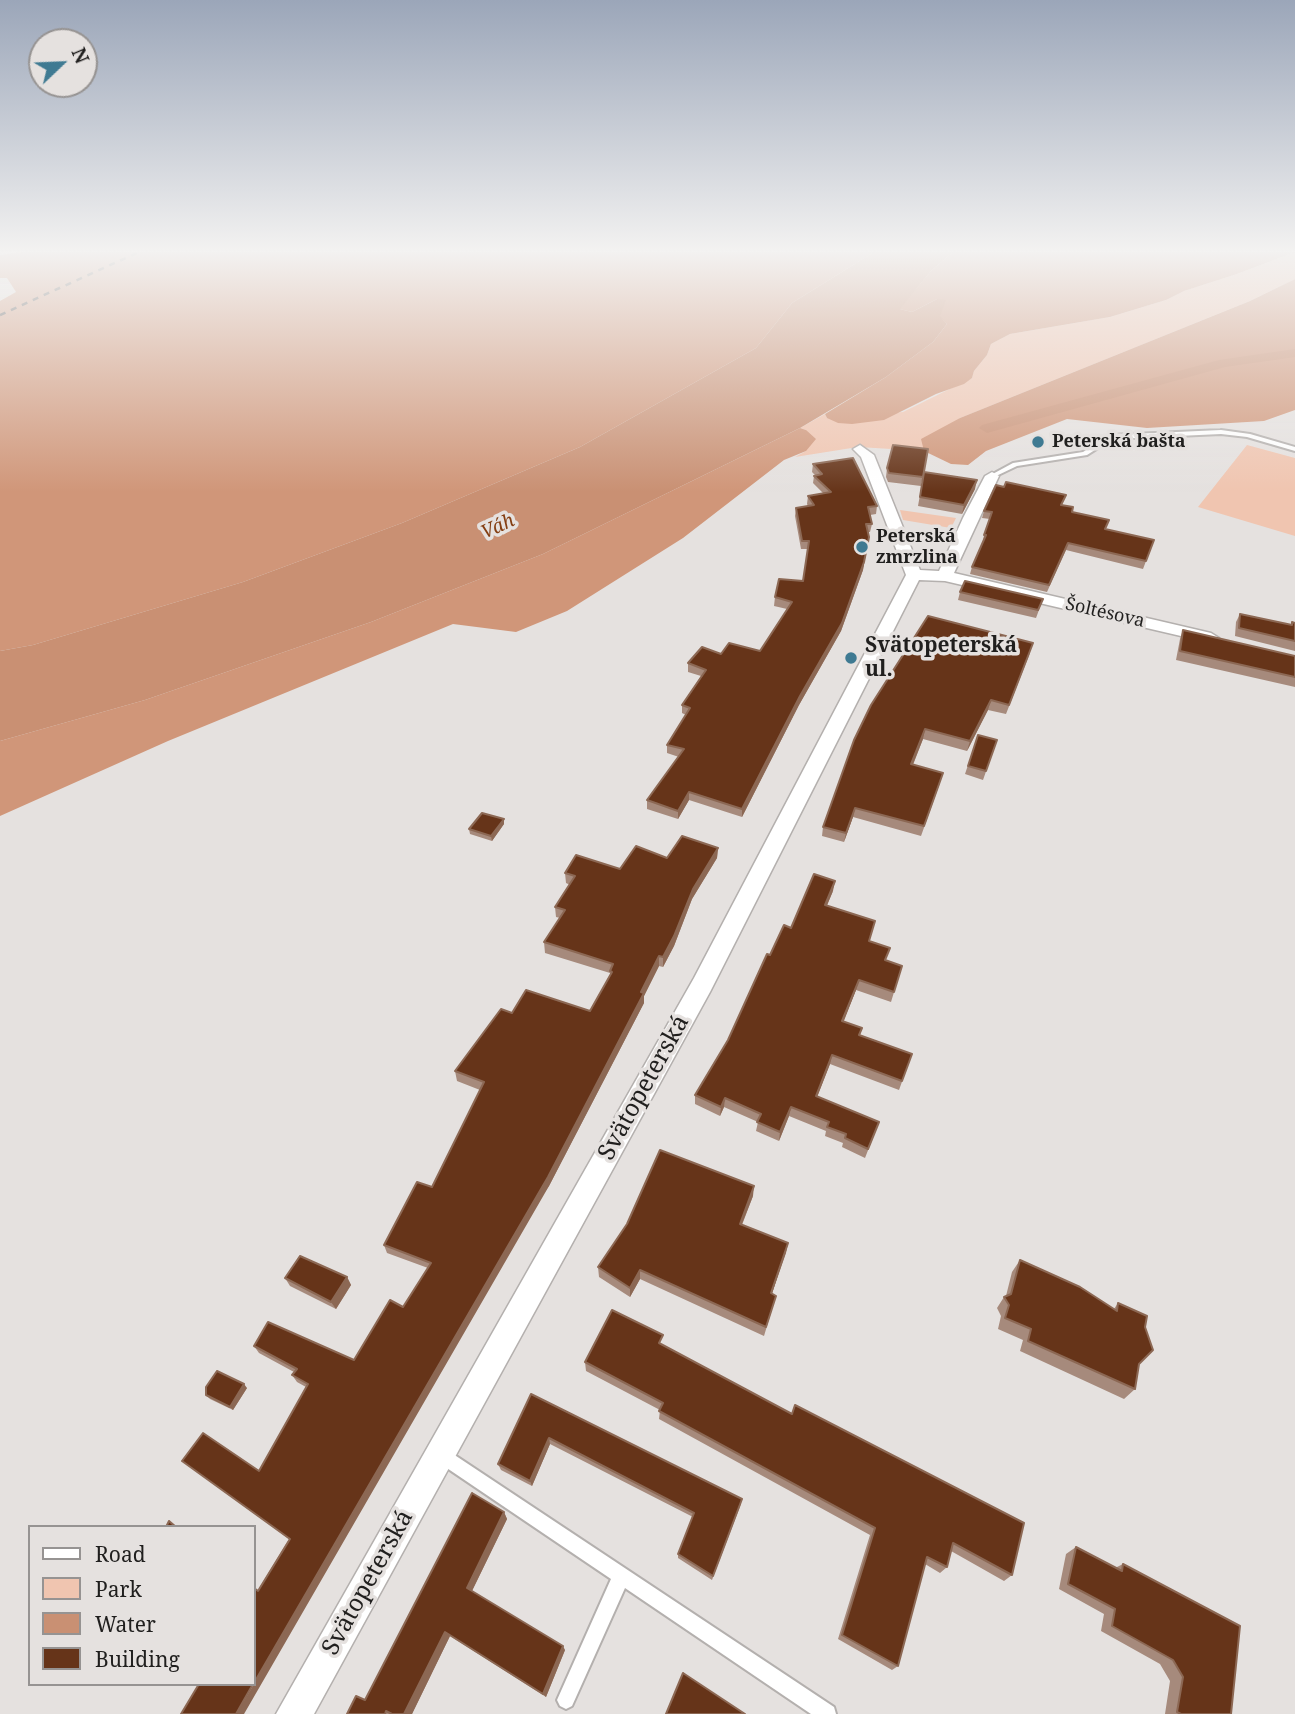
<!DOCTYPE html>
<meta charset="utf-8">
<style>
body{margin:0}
#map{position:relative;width:1295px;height:1714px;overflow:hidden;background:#e5e1df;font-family:"Noto Serif",serif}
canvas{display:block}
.legend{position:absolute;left:28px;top:1525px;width:228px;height:161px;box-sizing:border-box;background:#e5e1df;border:2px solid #969392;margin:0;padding:9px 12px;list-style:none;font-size:21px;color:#201f1e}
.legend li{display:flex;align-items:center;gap:14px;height:35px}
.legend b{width:35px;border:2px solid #969392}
.north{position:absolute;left:28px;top:28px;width:70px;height:70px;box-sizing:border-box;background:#e5e1df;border:2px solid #969392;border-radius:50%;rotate:67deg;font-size:19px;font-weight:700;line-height:28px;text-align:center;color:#201f1e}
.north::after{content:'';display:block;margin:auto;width:24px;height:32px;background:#3f7a92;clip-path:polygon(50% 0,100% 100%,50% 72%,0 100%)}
</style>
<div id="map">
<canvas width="1295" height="1714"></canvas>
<ul class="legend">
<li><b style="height:9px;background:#fff"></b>Road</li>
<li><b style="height:19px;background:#f0c5b0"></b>Park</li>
<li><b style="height:19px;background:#c99073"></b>Water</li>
<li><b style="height:19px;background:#663419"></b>Building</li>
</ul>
<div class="north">N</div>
</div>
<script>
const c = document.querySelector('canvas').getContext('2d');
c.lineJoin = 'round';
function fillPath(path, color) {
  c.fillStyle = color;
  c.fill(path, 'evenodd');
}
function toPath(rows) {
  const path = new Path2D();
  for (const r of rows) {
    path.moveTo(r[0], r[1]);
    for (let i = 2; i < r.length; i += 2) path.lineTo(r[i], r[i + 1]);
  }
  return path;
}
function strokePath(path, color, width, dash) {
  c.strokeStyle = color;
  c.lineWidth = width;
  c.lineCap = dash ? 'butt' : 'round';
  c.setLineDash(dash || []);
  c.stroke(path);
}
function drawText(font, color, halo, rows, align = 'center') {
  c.font = font + ' "Noto Serif",serif';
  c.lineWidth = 7;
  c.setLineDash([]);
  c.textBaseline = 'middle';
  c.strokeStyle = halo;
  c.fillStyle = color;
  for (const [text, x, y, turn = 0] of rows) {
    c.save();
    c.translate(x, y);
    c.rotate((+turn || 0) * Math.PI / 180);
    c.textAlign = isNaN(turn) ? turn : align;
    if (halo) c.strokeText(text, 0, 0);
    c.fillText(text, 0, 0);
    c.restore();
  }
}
fillPath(toPath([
 [1295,252,1295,279,1250,301,960,418,924,451,858,447,795,457,806,451,806,430,800,428,825,414,827,418,903,412,972,378,974,371,987,355,991,344,1010,334,1110,317,1166,300,1184,291,1237,274],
 [1247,445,1295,458,1295,536,1198,507],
 [900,510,956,518,951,528,903,520]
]), '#f0c5b0');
fillPath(toPath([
 [23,252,874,252,792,303,756,348,580,447,402,523,243,582,33,645,0,651,0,301,16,292,7,278,0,278,0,255],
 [953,252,1295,252,1237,274,1184,291,1166,300,1110,317,1010,334,991,344,987,355,974,371,972,378,964,384,936,394,884,420,852,424,838,423,827,418,825,414,886,377,933,342,947,324,940,317,937,299,912,312,899,309,931,271],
 [1295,279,1295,410,1264,421,1147,428,1067,419,986,451,968,465,951,464,924,451,921,439,960,418,1250,301],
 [800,428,806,430,816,439,806,451,784,460,683,538,567,611,516,632,453,624,168,741,0,816,0,741,145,700,371,622,543,554]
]), '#d09679');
fillPath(toPath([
 [874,252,953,252,931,271,900,309,912,312,937,299,946,300,940,316,947,324,933,342,886,377,800,428,543,554,371,622,145,700,0,741,0,651,33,645,243,582,402,523,580,447,756,348,792,303]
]), '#c99073');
fillPath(toPath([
 [1295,349,1295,357,1225,367,987,433,979,428,982,425,1219,360,1295,349]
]), '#c99073');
const lane = toPath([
 [1221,430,1250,434,1295,447,1295,451,1247,437,1221,434,1112,439,1087,455,1017,466,994,477,989,476,1013,463,1083,452,1110,435,1221,430],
 [441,1446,834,1707,836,1714,811,1714,625,1588,572,1706,566,1709,560,1706,557,1700,611,1579,435,1460,433,1454,435,1448,441,1446]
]);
const street = toPath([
 [860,445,874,455,920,570,939,571,963,518,985,476,992,472,999,476,954,573,1211,633,1219,638,1211,643,945,581,919,580,710,992,314,1714,276,1714,694,978,906,575,861,457,853,449,860,445]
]);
strokePath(lane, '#b4b0ae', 4);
strokePath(street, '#b4b0ae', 3);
fillPath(lane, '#fff');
fillPath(street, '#fff');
strokePath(toPath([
 [0,315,139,252]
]), '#4a4847', 2.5, [6, 6]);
fillPath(toPath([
 [928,449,921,486,888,482,886,477,887,468],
 [813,464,877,506,876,514,870,515,872,524,870,532,868,532,863,570,841,631,799,705,742,817,689,800,678,819,647,809,647,800,679,757,667,753,667,745,686,715,682,713,682,705,701,676,688,672,688,663,721,654,760,651,787,609,774,606,775,597,803,581,808,549,801,549,795,516,796,508,808,506,807,504,808,496,823,493,813,483,814,476,815,475,812,472],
 [924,472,975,489,962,514,918,506],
 [1062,505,1072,512,1105,529,1154,540,1143,569,1066,550,1047,592,970,574,972,567,983,542,984,535,990,519,982,518,984,511],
 [960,592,1043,599,1036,618,958,600],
 [1240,614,1291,625,1292,622,1295,623,1295,651,1235,636,1236,622],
 [1183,630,1295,656,1295,687,1176,660,1180,639],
 [1030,653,1006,714,988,710,967,751,923,739,913,765,940,783,921,836,853,817,844,842,822,836,823,827,854,740],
 [978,735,997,740,983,780,965,774],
 [504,819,504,824,492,841,470,834,469,829],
 [718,848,717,858,692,899,674,946,663,967,659,966,644,996,644,1003,549,1186,258,1590,289,1539,190,1467,259,1471,306,1387,297,1382,292,1375,294,1372,259,1353,254,1346,354,1360,403,1307,428,1268,387,1253,384,1245,432,1187,480,1090,457,1081,455,1071,512,1013,590,1011,610,975,610,973,545,953,544,942,560,918,556,917,555,907,570,885,566,883,565,873,620,869,667,858],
 [833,891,827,905,869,941,886,961,902,966,891,1002,856,990,843,1022,862,1028,860,1035,912,1054,899,1090,830,1064,817,1097,879,1122,865,1158,842,1147,843,1143,825,1136,826,1131,789,1116,779,1141,756,1131,758,1122,724,1107,720,1116,695,1104,695,1095,728,1040,770,955,791,928],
 [753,1196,742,1225,788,1243,772,1294,776,1296,764,1336,640,1279,630,1297,599,1277,598,1267],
 [1020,1260,1114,1309,1118,1303,1139,1364,1135,1389,1124,1399,1020,1351,1023,1340,998,1329,1001,1316,997,1308,1004,1297,1006,1296,1012,1272],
 [347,1277,351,1285,336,1309,290,1286,285,1278],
 [662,1345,1012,1575,1004,1581,951,1551,947,1567,940,1573,925,1564,898,1666,892,1670,838,1639,870,1535,659,1419,660,1410,586,1371,585,1362],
 [247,1388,233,1410,210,1399,206,1395],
 [531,1394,741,1504,712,1580,678,1558,678,1554,693,1517,550,1444,532,1486,501,1470,498,1464],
 [504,1512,507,1519,472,1591,565,1650,546,1697,450,1636,412,1714,347,1714,365,1700],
 [1076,1547,1115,1568,1123,1564,1231,1714,1165,1714,1170,1681,1160,1664,1101,1631,1104,1614,1059,1589,1066,1554]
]), '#a68a7c');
fillPath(toPath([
 [977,480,975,489,962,514,964,505],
 [869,537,863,570,841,631,799,705,742,817,742,809],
 [991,700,988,710,967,751,970,741],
 [925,729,923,739,909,774,911,764],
 [689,792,689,800,678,819,678,811],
 [855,808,853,817,844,842,846,833],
 [504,819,504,824,492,841,491,836],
 [718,848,717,858,692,899,674,946,663,967,663,957,693,889],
 [835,881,833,891,823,915,825,905],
 [659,956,659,966,644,996,644,1003,549,1186,244,1714,236,1714,254,1684,641,992],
 [859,980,856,990,840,1031,842,1021],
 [832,1055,830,1064,814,1105,816,1096],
 [725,1098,724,1107,720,1116,721,1107],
 [791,1107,789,1116,779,1141,780,1132],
 [754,1186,753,1196,738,1234,740,1224],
 [788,1243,786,1253,769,1302,771,1293],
 [640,1270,640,1279,630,1297,630,1288],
 [347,1277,351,1285,336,1309,331,1302],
 [244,1384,247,1388,233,1410,230,1407],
 [549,1438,550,1444,532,1486,530,1481],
 [504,1512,507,1519,471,1593,467,1588],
 [445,1632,450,1636,412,1714,404,1714],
 [563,1646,565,1650,546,1697,543,1694]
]), '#8c6854');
const building = toPath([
 [893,445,928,449,923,477,889,473,887,468,893,445],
 [853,458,877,506,868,507,872,524,866,524,869,537,864,562,842,623,800,696,742,809,689,792,678,811,647,800,684,749,667,745,690,708,682,705,706,670,688,663,702,647,721,654,729,643,760,651,792,602,775,597,779,579,803,581,809,541,802,541,796,508,814,505,808,496,831,492,814,476,822,474,813,464,853,458],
 [924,472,977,480,964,505,920,497,924,472],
 [1006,482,1066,495,1061,505,1073,507,1072,512,1109,520,1105,529,1154,540,1146,561,1068,543,1049,585,972,567,986,535,984,535,992,512,984,511,996,485,1004,487,1006,482],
 [965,581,1043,599,1038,610,960,592,965,581],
 [1240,614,1292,625,1292,622,1295,623,1295,641,1239,628,1240,614],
 [928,616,1033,643,1009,705,991,700,970,741,925,729,911,764,943,773,924,826,855,808,846,833,823,827,854,740,871,705,928,616],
 [1183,630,1295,656,1295,677,1180,651,1183,630],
 [978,735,997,740,986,771,968,766,978,735],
 [482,813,504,819,491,836,469,829,482,813],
 [682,836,718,848,693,889,674,936,663,957,659,956,641,992,644,993,548,1177,254,1683,254,1588,258,1591,290,1539,182,1461,203,1433,259,1471,308,1384,292,1375,297,1369,254,1346,268,1322,354,1360,390,1300,403,1307,431,1263,384,1245,417,1182,432,1187,484,1082,455,1071,501,1009,512,1013,526,990,590,1011,612,972,610,971,613,964,544,942,565,910,555,907,575,876,565,873,576,855,620,869,636,846,667,858,682,836],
 [814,874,835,881,825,905,875,921,869,941,890,948,885,960,902,966,894,992,859,980,842,1021,862,1028,859,1035,912,1054,902,1081,832,1055,816,1096,879,1122,868,1149,845,1138,846,1134,827,1127,829,1122,791,1107,780,1132,757,1122,761,1114,725,1098,721,1107,695,1095,728,1040,767,954,770,955,784,925,791,928,814,874],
 [660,1150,754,1186,740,1224,788,1243,771,1293,776,1296,766,1327,640,1270,630,1288,598,1267,627,1224,660,1150],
 [300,1256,347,1277,331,1302,285,1278,300,1256],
 [1020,1260,1080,1287,1117,1311,1118,1303,1147,1316,1145,1327,1153,1350,1139,1364,1135,1389,1028,1341,1031,1329,1005,1318,1009,1305,1004,1297,1011,1294,1020,1260],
 [612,1310,663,1335,659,1343,792,1414,795,1405,1024,1523,1012,1575,953,1543,947,1567,927,1557,898,1666,842,1635,875,1528,659,1411,663,1403,585,1362,612,1310],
 [217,1371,244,1384,230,1407,206,1395,206,1387,217,1371],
 [531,1394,742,1499,713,1576,678,1554,694,1513,549,1438,530,1481,498,1464,531,1394],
 [472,1493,504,1512,467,1588,563,1646,543,1694,445,1632,404,1714,392,1714,386,1711,385,1714,347,1714,356,1696,365,1700,472,1493],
 [169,1521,176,1527,166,1527,169,1521],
 [1076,1547,1122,1571,1123,1564,1240,1626,1231,1714,1181,1714,1177,1712,1183,1677,1173,1660,1112,1626,1115,1609,1068,1584,1076,1547],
 [683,1673,745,1714,666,1714,683,1673],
 [199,1684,253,1684,236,1714,181,1714,199,1684]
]);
fillPath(building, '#663419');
strokePath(building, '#8c6854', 2);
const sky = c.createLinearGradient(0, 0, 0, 492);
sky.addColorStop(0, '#9ba6b9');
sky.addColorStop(0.51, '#f3f2f1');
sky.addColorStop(1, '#f3f2f100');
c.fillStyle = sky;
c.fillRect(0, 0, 1295, 492);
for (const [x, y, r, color] of [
 [1038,442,7,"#3f7a92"],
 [862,547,7,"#3f7a92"],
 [851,658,7,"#3f7a92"]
]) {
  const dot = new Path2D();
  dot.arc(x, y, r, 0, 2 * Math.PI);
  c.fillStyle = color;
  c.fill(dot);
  strokePath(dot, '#e5e1df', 2.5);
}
drawText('bold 18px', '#201f1e', '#e5e1df', [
 ["Peterská bašta",1052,442],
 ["Peterská",876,537],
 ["zmrzlina",876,558]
], 'left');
drawText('18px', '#201f1e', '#e5e1df', [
 ["Šoltésova",1105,613,13]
]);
drawText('italic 19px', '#843e12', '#e5e1df', [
 ["Váh",498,527,-25]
]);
drawText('bold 21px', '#201f1e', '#e5e1df', [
 ["Svätopeterská",865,646],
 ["ul.",865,670]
], 'left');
drawText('24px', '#201f1e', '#e5e1df', [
 ["Svätopeterská",644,1088,-61],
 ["Svätopeterská",368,1583,-61]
]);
</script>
